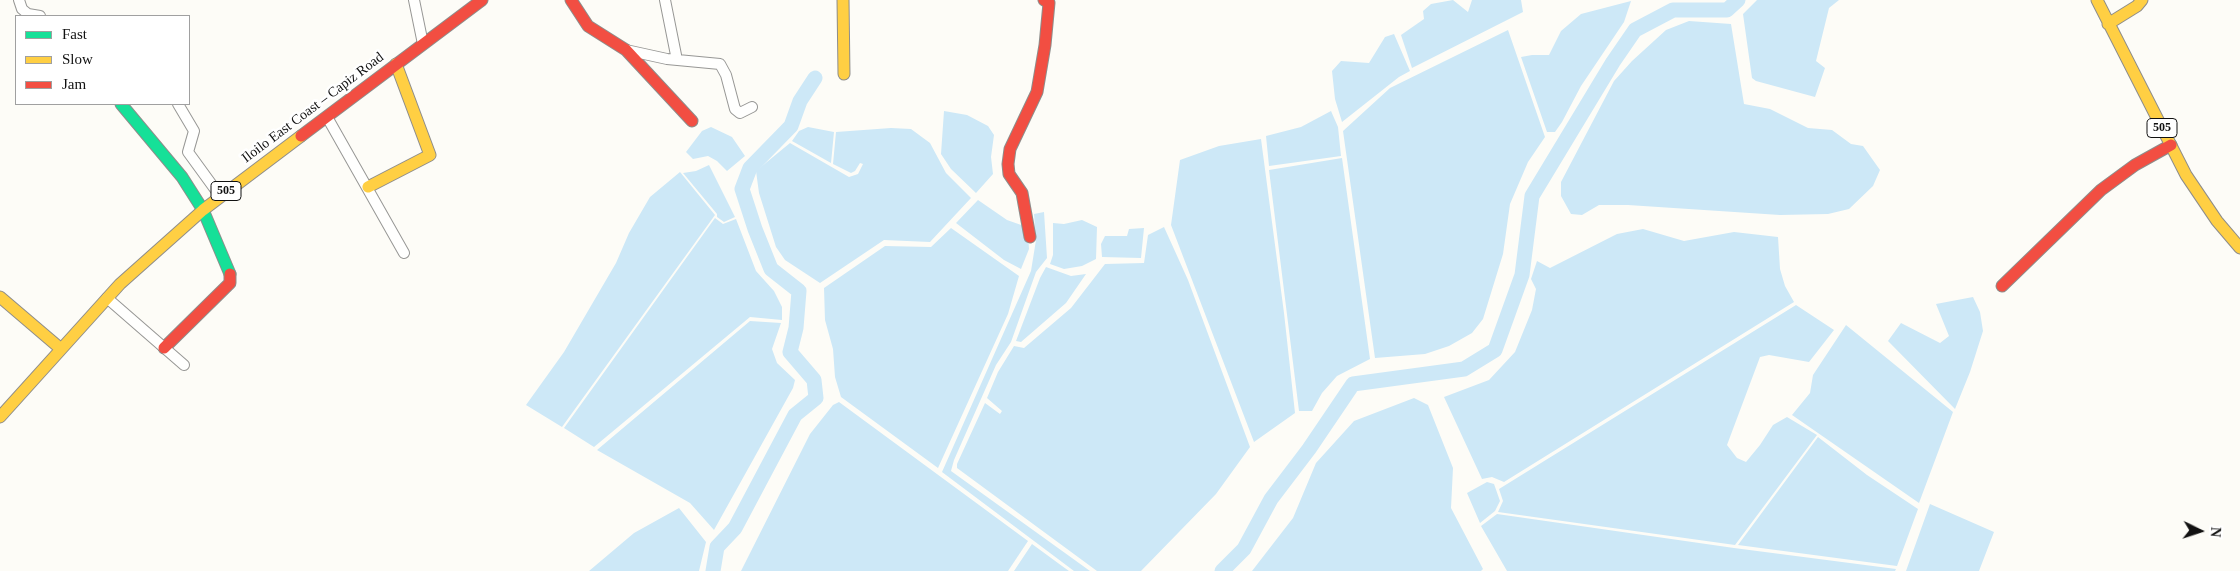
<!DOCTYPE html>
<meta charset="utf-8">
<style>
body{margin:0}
#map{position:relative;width:2240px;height:571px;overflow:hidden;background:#fdfcf7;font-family:Georgia,serif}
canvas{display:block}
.legend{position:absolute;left:15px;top:15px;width:175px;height:90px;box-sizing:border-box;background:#fff;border:1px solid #a0a0a0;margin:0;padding:6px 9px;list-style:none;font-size:15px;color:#111}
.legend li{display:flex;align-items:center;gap:10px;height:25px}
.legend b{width:25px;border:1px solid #a0a0a0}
.north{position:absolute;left:2175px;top:506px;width:50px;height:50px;-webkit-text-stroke:4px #fff;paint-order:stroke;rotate:94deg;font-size:14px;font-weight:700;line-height:20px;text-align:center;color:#111}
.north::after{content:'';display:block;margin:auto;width:18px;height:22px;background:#111;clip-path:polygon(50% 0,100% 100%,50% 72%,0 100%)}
</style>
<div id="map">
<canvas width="2240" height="571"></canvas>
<ul class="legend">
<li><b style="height:6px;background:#16e098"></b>Fast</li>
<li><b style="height:6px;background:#ffcf43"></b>Slow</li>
<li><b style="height:6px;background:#f24e42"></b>Jam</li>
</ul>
<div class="north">N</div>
</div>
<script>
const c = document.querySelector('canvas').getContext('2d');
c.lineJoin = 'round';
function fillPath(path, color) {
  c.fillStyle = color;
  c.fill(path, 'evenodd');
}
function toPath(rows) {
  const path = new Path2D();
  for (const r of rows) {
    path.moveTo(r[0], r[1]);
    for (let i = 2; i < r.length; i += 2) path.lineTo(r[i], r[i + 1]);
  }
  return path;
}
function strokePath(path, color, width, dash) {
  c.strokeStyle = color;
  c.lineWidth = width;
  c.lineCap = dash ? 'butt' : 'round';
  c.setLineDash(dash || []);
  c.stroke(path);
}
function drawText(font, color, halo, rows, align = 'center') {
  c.font = font + ' Georgia,serif';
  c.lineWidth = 5;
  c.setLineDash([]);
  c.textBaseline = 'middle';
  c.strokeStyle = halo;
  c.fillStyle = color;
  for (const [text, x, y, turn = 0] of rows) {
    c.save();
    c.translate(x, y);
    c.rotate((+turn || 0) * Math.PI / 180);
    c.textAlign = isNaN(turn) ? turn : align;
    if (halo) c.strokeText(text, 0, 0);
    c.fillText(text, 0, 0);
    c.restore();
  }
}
fillPath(toPath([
 [1453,0,1468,12,1472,0,1521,0,1523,12,1412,68,1401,35,1424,19,1423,11,1431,4],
 [1757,0,1839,0,1829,8,1816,61,1825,68,1815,97,1756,81,1752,78,1743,14],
 [1631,1,1624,22,1581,86,1562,122,1555,132,1547,132,1521,57,1532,55,1549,55,1561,31,1581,14],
 [1689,21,1731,24,1744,104,1770,109,1808,128,1832,130,1851,144,1863,146,1880,170,1873,186,1849,209,1828,214,1780,215,1628,205,1599,205,1582,215,1571,214,1561,196,1561,182,1614,81,1632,61,1666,30],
 [1508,30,1545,137,1528,162,1510,204,1503,254,1483,319,1472,333,1449,346,1425,354,1375,358,1343,131,1390,88],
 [1394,34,1410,71,1399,77,1342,122,1335,99,1332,71,1341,61,1369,63,1385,37],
 [944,111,967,115,988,126,994,135,991,157,993,174,976,193,951,169,941,154],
 [1331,111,1338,127,1341,156,1269,166,1266,136,1301,127],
 [711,127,732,137,745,156,727,171,717,161,708,156,693,159,686,152,702,131],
 [808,127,834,132,831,163,792,141,799,131],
 [891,128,911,129,930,143,946,173,971,198,930,242,884,240,820,283,785,260,776,247,759,193,756,171,790,143,849,177,858,174,863,164,860,163,855,171,851,173,833,164,836,132],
 [1261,139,1284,313,1295,413,1254,442,1171,225,1180,160,1219,146],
 [1342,158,1370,359,1337,376,1322,393,1312,411,1299,411,1269,170],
 [709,165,735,217,724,222,717,217,717,214,683,173,696,171],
 [680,172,715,215,562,427,526,405,564,352,616,263,629,233,650,197],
 [978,200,1007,220,1024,226,1028,234,1029,249,1021,269,1004,260,956,223],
 [1044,212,1047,258,1036,272,1011,342,996,365,954,460,951,471,1090,571,1074,571,942,472,1031,271,1036,240,1034,214],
 [715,218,723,224,736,219,756,271,774,291,782,307,782,320,750,317,594,447,564,428],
 [1082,220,1097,227,1096,259,1082,266,1064,269,1050,264,1053,255,1053,223,1064,224],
 [1164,227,1188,280,1250,447,1216,494,1141,571,1097,571,957,468,957,464,985,403,1000,414,1002,411,987,398,998,372,1014,346,1024,348,1071,308,1105,264,1144,263,1148,235],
 [951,228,1019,276,1008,314,938,468,841,397,835,377,833,349,825,320,824,288,885,246,931,247],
 [1144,228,1141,258,1102,257,1101,244,1105,236,1127,236,1129,229],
 [1643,229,1684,241,1734,232,1778,237,1780,269,1785,286,1794,302,1504,482,1492,477,1482,479,1444,397,1489,380,1515,352,1532,310,1536,289,1531,279,1537,261,1550,268,1617,234],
 [1046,267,1071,276,1086,274,1066,303,1021,342,1016,341,1040,278],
 [1973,297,1980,312,1983,331,1970,372,1955,409,1888,341,1901,323,1940,343,1949,336,1936,304],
 [1796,305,1834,330,1809,362,1769,355,1760,357,1727,445,1737,458,1746,462,1760,445,1773,425,1787,417,1817,435,1735,545,1498,512,1503,501,1499,489],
 [750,321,781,323,772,349,777,363,795,380,793,388,714,530,690,503,597,450],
 [1846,325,1953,412,1919,503,1792,415,1810,393,1813,375],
 [1414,398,1428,405,1453,468,1451,508,1483,569,1481,571,1252,571,1293,518,1316,463,1354,421],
 [839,402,1028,541,1008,571,741,571,810,434,833,405],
 [1818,437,1867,475,1918,509,1897,566,1738,545],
 [1487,482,1494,484,1500,501,1495,511,1480,523,1467,493],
 [1930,504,1994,532,1979,571,1906,571],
 [679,508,706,542,699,571,589,571,634,533],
 [1497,514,1734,548,1896,569,1895,571,1507,571,1481,526],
 [1032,544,1062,566,1069,571,1014,571]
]), '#cde8f7');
strokePath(toPath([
 [713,571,717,547,735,528,795,415,816,398,814,380,790,352,796,328,799,291,771,269,755,229,742,189,750,168,791,126,800,101,815,78],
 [1222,571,1244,549,1271,499,1309,449,1353,384,1464,369,1495,350,1522,275,1532,196,1613,62,1635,30,1673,10,1727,10,1738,0]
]), '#cde8f7', 15);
const street = toPath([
 [19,0,22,9,28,14,40,16],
 [414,0,423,44],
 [665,0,677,60],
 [626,50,667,59,720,64,726,75,735,109,740,113,752,107],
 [178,104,194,131,188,152,220,196],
 [327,117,404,253],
 [107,298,184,365]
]);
const fast = toPath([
 [121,104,182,177,203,210,230,274]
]);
const slow = toPath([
 [843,0,844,74],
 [2097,0,2186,175,2217,221,2240,248],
 [2108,24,2137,6,2142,0],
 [368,187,430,155,396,64],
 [0,297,61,349],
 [0,417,120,284,203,210,301,136]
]);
const jam = toPath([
 [571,0,588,26,626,50,692,121],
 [301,136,482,0],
 [1030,237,1022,193,1009,174,1008,164,1010,149,1037,92,1045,45,1049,3,1044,0],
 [2002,286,2101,190,2135,165,2171,145],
 [164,348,230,283,230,274]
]);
strokePath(street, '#979795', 12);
strokePath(fast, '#8e8d8b', 13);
strokePath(slow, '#8e8d8b', 13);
strokePath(jam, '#8e8d8b', 13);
strokePath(street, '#fffffe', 10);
strokePath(fast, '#16e098', 11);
strokePath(slow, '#ffcf43', 11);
strokePath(jam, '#f24e42', 11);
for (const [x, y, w] of [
 [2162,128,30],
 [226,191,30]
]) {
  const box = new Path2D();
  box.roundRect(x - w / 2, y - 9.5, w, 19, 4);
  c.fillStyle = '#fff';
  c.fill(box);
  strokePath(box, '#111', 1);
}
drawText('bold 12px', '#111', null, [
 ["505",2162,128],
 ["505",226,191]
]);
drawText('14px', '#111', '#fff', [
 ["Iloilo East Coast – Capiz Road",313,108,-37]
]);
</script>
